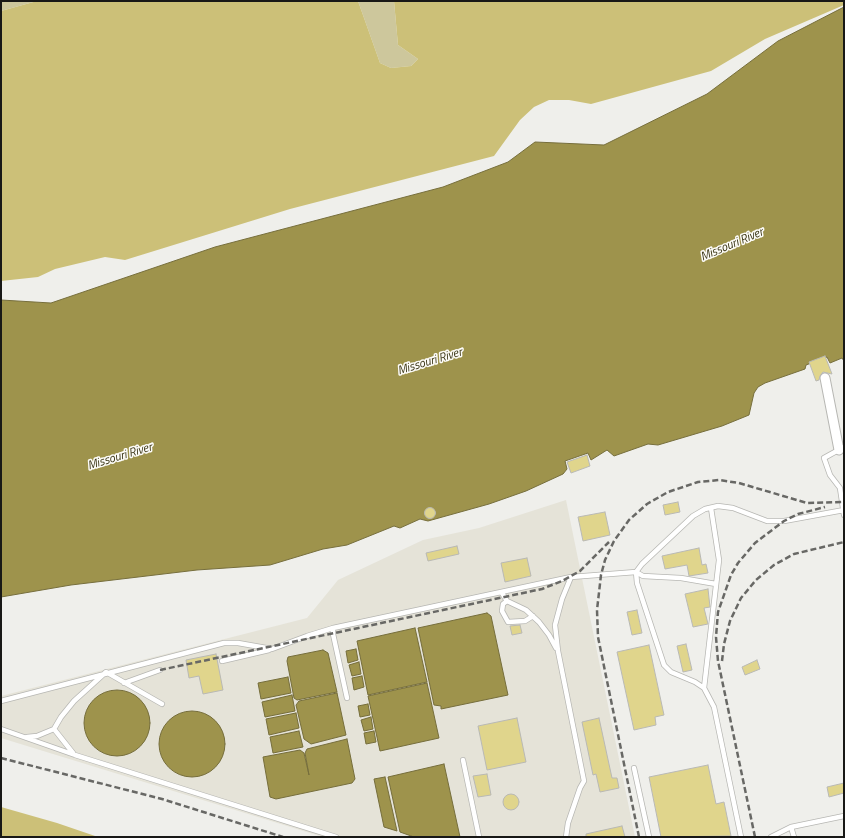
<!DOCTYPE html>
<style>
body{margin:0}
#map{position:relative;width:845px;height:838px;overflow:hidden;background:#efefeb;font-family:"Titillium Web",sans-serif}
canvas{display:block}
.frame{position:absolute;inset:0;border:2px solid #181816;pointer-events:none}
</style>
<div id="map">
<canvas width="845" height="838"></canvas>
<div class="frame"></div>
</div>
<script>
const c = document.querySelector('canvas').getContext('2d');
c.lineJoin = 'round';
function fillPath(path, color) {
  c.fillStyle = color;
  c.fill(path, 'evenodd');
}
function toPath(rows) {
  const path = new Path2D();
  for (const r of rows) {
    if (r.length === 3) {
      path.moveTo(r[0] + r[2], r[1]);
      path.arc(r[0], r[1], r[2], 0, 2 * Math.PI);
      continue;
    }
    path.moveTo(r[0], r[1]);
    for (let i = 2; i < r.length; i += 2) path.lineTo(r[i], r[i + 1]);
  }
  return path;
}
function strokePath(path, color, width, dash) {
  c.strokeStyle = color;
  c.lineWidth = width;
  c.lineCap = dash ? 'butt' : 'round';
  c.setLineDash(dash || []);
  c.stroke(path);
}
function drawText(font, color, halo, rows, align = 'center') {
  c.font = font + ' "Titillium Web",sans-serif';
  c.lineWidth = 3;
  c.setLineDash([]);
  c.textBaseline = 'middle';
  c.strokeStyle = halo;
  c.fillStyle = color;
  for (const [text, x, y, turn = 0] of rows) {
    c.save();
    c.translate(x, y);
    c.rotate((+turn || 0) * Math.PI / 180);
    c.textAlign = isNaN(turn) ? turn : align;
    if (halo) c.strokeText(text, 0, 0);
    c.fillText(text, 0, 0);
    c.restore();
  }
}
fillPath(toPath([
 [566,500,635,837,323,837,1,738,1,696,307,618,338,580,423,540,479,528]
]), '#e5e3d8');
fillPath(toPath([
 [1,1,37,1,1,11],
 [358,1,394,1,398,45,418,59,411,66,391,68,380,63]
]), '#cdc79c');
fillPath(toPath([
 [37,1,358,1,380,63,391,68,411,66,418,59,398,45,394,1,844,1,844,5,765,39,711,71,591,104,569,100,549,100,534,107,520,120,494,156,290,209,125,260,105,257,55,269,38,277,1,281,1,11],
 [1,807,57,823,98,837,1,837]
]), '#ccc078');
const water = toPath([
 [844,7,844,361,842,358,830,363,827,357,806,365,805,369,765,383,758,387,754,393,749,415,722,426,658,445,648,444,614,456,607,450,591,460,588,453,565,461,567,469,563,474,526,491,489,504,428,521,420,519,400,528,394,526,347,545,323,549,270,565,197,570,71,585,1,597,1,300,51,303,215,247,443,187,508,162,535,142,604,145,707,94,778,41,844,7],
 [487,613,491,616,508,695,441,709,441,706,434,705,418,628,487,613],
 [415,628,427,682,368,695,357,641,415,628],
 [356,649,358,660,348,663,346,651,356,649],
 [323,650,328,653,337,692,297,700,294,698,287,661,288,657,323,650],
 [359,662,361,674,352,676,349,665,359,662],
 [362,676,364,687,354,690,352,678,362,676],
 [288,677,291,693,261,699,258,683,288,677],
 [427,683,439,738,380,751,368,696,427,683],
 [117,723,33],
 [337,693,346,735,311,744,304,739,296,705,299,701,337,693],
 [292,695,295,711,265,717,262,702,292,695],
 [368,704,370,715,360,717,358,706,368,704],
 [192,744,33],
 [296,713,299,728,269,735,266,719,296,713],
 [371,717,373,729,364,731,361,720,371,717],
 [299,731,303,747,273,753,270,737,299,731],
 [374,731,376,742,366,744,364,733,374,731],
 [347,739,355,779,352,783,276,799,270,797,263,757,300,750,304,753,309,775,305,753,307,749,347,739],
 [444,764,460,837,414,837,400,832,388,777,444,764],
 [385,777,397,831,384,827,374,779,385,777]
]);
fillPath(water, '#9e934c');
strokePath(water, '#766e3c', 1);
const building = toPath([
 [825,356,832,374,823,372,820,376,819,380,816,381,809,362,825,356],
 [587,455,590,466,571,473,567,462,587,455],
 [678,502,680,512,665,515,663,505,678,502],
 [430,513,5.5],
 [605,512,610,535,583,541,578,517,605,512],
 [457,546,459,554,428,561,426,553,457,546],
 [699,548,702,565,706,564,708,573,689,576,687,565,665,569,662,556,699,548],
 [527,558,531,576,505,582,501,563,527,558],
 [708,589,710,607,704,608,708,624,693,627,685,594,708,589],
 [637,610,642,633,632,635,627,612,637,610],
 [520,625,522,633,512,635,510,626,520,625],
 [686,644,692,670,683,672,677,646,686,644],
 [649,645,664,715,655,717,656,725,634,730,617,652,649,645],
 [216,654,223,690,203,694,199,676,189,678,186,660,216,654],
 [757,660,760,669,745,675,742,667,757,660],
 [517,718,526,762,487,770,478,726,517,718],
 [599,718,612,778,617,778,619,788,600,792,596,774,593,775,582,722,599,718],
 [708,765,716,804,724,802,731,836,661,837,649,777,708,765],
 [487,774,491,795,478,797,473,776,487,774],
 [844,783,844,793,829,797,827,787,844,783],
 [511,802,8],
 [622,826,625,837,586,837,586,834,622,826]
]);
fillPath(building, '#e0d58c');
strokePath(building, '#b9b9b5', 1);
const lane = toPath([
 [844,447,824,458,830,475,840,488,844,515],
 [636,572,637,583,664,665,671,672,695,682,704,688,714,707,741,837],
 [636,572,643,576,681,578,716,584],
 [502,593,507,601,526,610,539,622,549,635,556,648],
 [507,601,503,604,502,611,508,622,525,621,533,616],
 [333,628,333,634,347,698],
 [222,661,269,650],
 [124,683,160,670],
 [704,688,719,560,711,508],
 [1,701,224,643,238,643,272,649,307,636,333,628,571,577,636,572,642,564,693,516,705,509,718,506,733,508,767,521,784,521,844,510],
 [1,729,75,755,336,837],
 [54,729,73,753],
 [27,737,37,736,54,729,61,717,74,701,106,672,162,704],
 [463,760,479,837],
 [634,768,649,837],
 [791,827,794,837],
 [566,837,568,823,580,788,584,781,558,651,555,625,562,599,571,577],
 [771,837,791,827,844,816]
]);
const street = toPath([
 [825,378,839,450]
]);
strokePath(lane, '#b7b7b3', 6);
strokePath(street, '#b7b7b3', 11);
strokePath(lane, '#fff', 4.5);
strokePath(street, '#fff', 9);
strokePath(toPath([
 [722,661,724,644,730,621,741,598,756,580,774,565,794,554,844,542],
 [160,670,542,589,562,581,580,571,609,542],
 [1,758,162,799,283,837],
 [639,837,598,637,597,610,601,575,605,560,614,541,629,520,647,504,668,492,698,482,719,480,739,483,807,503,844,502],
 [755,837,718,661,716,637,718,612,731,575,738,563,755,543,784,521,798,514,825,507]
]), '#686865', 2.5, [6, 3]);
drawText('italic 12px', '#3a3515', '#fdfcf8', [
 ["Missouri River",732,245,-23],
 ["Missouri River",430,362,-17],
 ["Missouri River",120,457,-17]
]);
</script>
